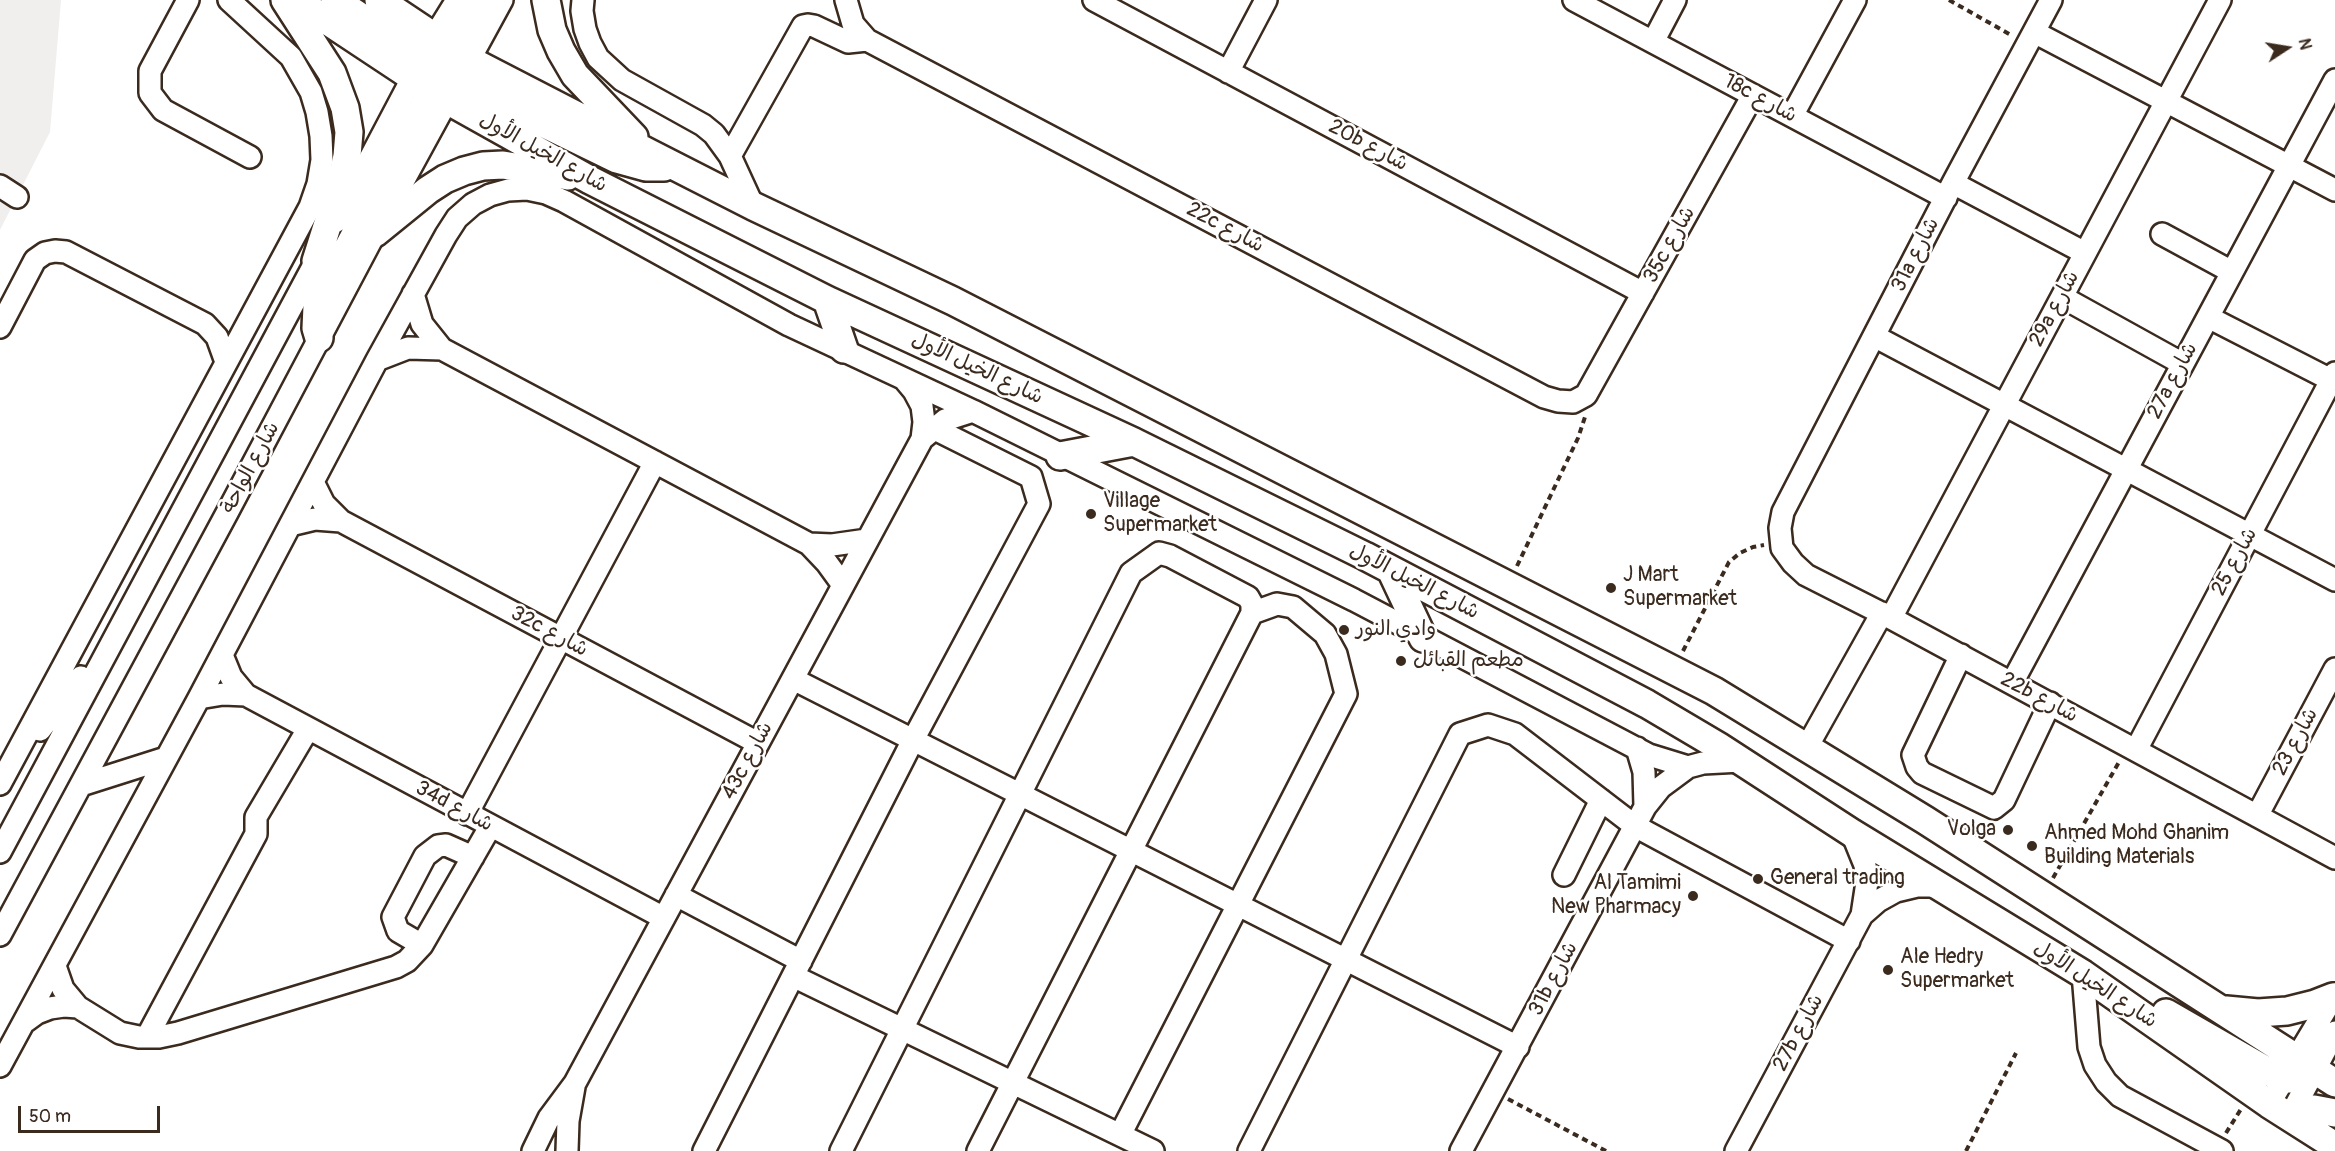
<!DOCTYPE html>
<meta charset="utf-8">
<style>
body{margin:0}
#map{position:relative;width:2335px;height:1151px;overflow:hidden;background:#fff;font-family:Pangolin,sans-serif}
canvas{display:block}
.north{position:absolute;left:2257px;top:18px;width:60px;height:60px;-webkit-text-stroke:4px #fff;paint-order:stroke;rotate:78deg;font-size:16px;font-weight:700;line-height:24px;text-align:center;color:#3b2a1e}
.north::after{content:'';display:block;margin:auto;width:21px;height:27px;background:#3b2a1e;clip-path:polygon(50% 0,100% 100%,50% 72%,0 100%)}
.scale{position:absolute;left:18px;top:1106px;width:142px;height:27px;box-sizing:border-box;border:3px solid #3b2a1e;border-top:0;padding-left:8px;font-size:18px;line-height:21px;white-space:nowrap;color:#3b2a1e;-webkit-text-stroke:4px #fff;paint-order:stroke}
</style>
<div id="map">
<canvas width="2335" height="1151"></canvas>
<div class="north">N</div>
<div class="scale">50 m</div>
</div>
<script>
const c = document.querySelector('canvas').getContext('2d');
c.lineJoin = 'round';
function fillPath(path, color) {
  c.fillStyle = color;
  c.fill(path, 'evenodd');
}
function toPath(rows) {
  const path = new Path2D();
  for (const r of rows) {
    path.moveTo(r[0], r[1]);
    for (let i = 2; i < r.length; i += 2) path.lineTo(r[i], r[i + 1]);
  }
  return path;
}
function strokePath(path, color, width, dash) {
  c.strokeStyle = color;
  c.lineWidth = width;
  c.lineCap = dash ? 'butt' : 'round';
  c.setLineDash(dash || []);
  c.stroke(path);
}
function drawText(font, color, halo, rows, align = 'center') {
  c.font = font + ' Pangolin,"Playpen Sans Arabic",sans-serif';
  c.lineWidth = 5;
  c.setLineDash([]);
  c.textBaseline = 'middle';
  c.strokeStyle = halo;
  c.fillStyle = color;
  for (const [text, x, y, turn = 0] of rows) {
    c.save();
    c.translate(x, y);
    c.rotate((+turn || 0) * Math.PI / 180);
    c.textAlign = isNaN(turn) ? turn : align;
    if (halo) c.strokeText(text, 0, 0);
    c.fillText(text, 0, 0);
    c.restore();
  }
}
fillPath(toPath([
 [0,0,61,0,50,132,0,230]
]), '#f1efee');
const minor = toPath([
 [188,0,150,71,150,93,163,110,250,157],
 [583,0,582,11,585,29,590,43,598,58,622,80,703,125,714,134,730,156,753,206],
 [846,0,853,24,867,40,1544,397,1558,401,1573,402,1586,395,1753,95],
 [1094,0,1643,293],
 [1574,0,1946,198],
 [2051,0,1953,183,1783,512,1780,528,1782,548,1793,563,1806,575,1891,618,2335,858],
 [2034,32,2335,190],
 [1653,42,1675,0],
 [1228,72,1266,0],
 [1792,116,1855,0],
 [730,156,803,26,808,25,814,26,848,42,867,40],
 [1953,183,2085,253],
 [0,186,17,197],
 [337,221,434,37,457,0],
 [2162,234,2232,272],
 [413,294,422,324,442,349,809,544,827,563,843,585],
 [2062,297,2183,364],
 [2208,317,2331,380],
 [0,327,35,260,45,253,55,251,66,252,205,324,217,337,226,362],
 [1874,336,2335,580],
 [377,360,408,348,442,349],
 [904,379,914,391,922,406,924,422,922,439],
 [313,482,324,504,341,521,758,743],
 [290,525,315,519,341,521],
 [809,544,832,545,867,540],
 [1891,618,2220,0],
 [222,655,231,677,246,695,664,918],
 [1961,655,1913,755,1917,767,1922,773,1994,808,2004,800,2050,703],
 [793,679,1518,1047],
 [2012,683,2335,80],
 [199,698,223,694,246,695],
 [40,730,81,677],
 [1807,747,1882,613],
 [1637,748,1644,772,1645,807],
 [2136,750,2335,373],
 [0,784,310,207,318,184,322,160,321,136,317,112,311,92,291,57,229,0],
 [81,785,166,758],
 [467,814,655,462],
 [2257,816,2335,669],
 [0,852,323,248],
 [1564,875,1601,800],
 [676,895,801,961],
 [1862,915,1878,901,1896,891,1917,886,1938,886],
 [0,935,227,513,375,233,502,0],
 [422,945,398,931,393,917,425,856,438,846,446,845,473,857],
 [55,966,63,989,78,1007,120,1033,139,1037,159,1037,178,1033,396,967,407,961,422,945,490,827],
 [2083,974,2089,1047,2095,1065,2106,1082,2120,1096,2222,1151],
 [793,976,1153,1151],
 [26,1021,37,1013,50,1008,64,1006,78,1007],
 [147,1037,256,834,256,817,308,729],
 [0,1066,199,698,377,360,446,235,457,218,473,204,490,195,508,190,527,189,546,193,564,201,789,325,973,411,1354,600,1649,755,1688,767],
 [2269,1104,2335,994],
 [2290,1116,2335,1032],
 [1120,1135,1346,694,1336,654,1325,634,1293,607,1277,604,1252,613],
 [533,1151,549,1118,575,1083,922,439,945,420,973,411],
 [567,1151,568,1121,574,1087],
 [704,1151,913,740,1039,504,1031,477,933,428],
 [841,1151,1131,573,1159,553,1170,556,1248,597,1252,604,1252,613,978,1151],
 [1249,1151,1460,734,1488,725,1515,734,1635,826,1849,941],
 [1461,1151,1645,807,1661,787,1688,767,1703,763,1741,761],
 [1736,1151,1862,915,1867,882,1865,865,1852,833]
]);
const major = toPath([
 [285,0,332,73,345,108,349,132,347,156,342,179,316,261],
 [296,0,447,100,590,180,827,300,1134,442,1365,556,1647,704,1718,746,1852,833,2083,974,2269,1104,2335,1146],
 [335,0,424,59,436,66,449,68],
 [379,0,469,60,649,153,753,206,953,301,1714,691,1925,820,2335,1083],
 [546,0,552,30,561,51,575,75,634,137],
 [447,64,480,0],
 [417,78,435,76,451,78,617,159,646,167,664,167],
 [375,233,428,190,445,179,464,171,483,166,503,165,568,176],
 [827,300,844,349],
 [319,338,316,328,317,306,432,91,436,66,434,37],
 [1060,456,1134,442],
 [1391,570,1423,638],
 [2226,1010,2258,1013,2287,1011,2315,1004,2333,997],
 [2166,1013,2265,1070,2284,1079,2295,1079,2315,1070],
 [2290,1116,2314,1109,2335,1113]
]);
strokePath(minor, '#3b2a1e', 26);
strokePath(major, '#3b2a1e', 32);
strokePath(toPath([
 [1949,0,2011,35],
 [1517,566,1578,438,1585,417],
 [1683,651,1729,562,1740,553,1753,547,1764,545],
 [2053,878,2119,762],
 [1508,1099,1606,1151],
 [2226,1133,2241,1109],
 [1966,1151,2016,1053]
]), '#3b2a1e', 4, [6, 4.5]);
strokePath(minor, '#fff', 21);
strokePath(major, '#fff', 27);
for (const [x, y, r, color] of [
 [1091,514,6,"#3b2a1e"],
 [1611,588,6,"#3b2a1e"],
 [1344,630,6,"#3b2a1e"],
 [1401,661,6,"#3b2a1e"],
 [2008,830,6,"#3b2a1e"],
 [2032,846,6,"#3b2a1e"],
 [1758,879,6,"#3b2a1e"],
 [1693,896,6,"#3b2a1e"],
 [1888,970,6,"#3b2a1e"]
]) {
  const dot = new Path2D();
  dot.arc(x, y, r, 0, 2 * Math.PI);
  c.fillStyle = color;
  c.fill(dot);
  strokePath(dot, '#fff', 2);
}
drawText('21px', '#3b2a1e', '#fff', [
 ["18c شارع",1760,99,28],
 ["20b شارع",1368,146,28],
 ["شارع الخيل الأول",543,153,29],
 ["22c شارع",1225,228,28],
 ["35c شارع",1670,245,-61],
 ["31a شارع",1916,255,-63],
 ["29a شارع",2055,309,-62],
 ["شارع الخيل الأول",977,369,25],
 ["27a شارع",2173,381,-62],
 ["شارع الواحة",251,468,-62],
 ["شارع 25",2235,562,-62],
 ["شارع الخيل الأول",1414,582,27],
 ["32c شارع",549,632,28],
 ["22b شارع",2039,698,28],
 ["شارع 23",2296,742,-62],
 ["43c شارع",748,761,-62],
 ["34d شارع",454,807,28],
 ["31b شارع",1554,979,-62],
 ["شارع الخيل الأول",2095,985,33],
 ["27b شارع",1799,1033,-62]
]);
drawText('21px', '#3b2a1e', '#fff', [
 ["Village",1103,502],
 ["Supermarket",1103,526],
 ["J Mart",1623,576],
 ["Supermarket",1623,600],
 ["وادي النور",1356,630],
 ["مطعم القبائل",1413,661],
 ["Volga",1996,830,"right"],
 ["Ahmed Mohd Ghanim",2044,834],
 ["Building Materials",2044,858],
 ["General trading",1770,879],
 ["Al Tamimi",1681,884,"right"],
 ["New Pharmacy",1681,908,"right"],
 ["Ale Hedry",1900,958],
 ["Supermarket",1900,982]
], 'left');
</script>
